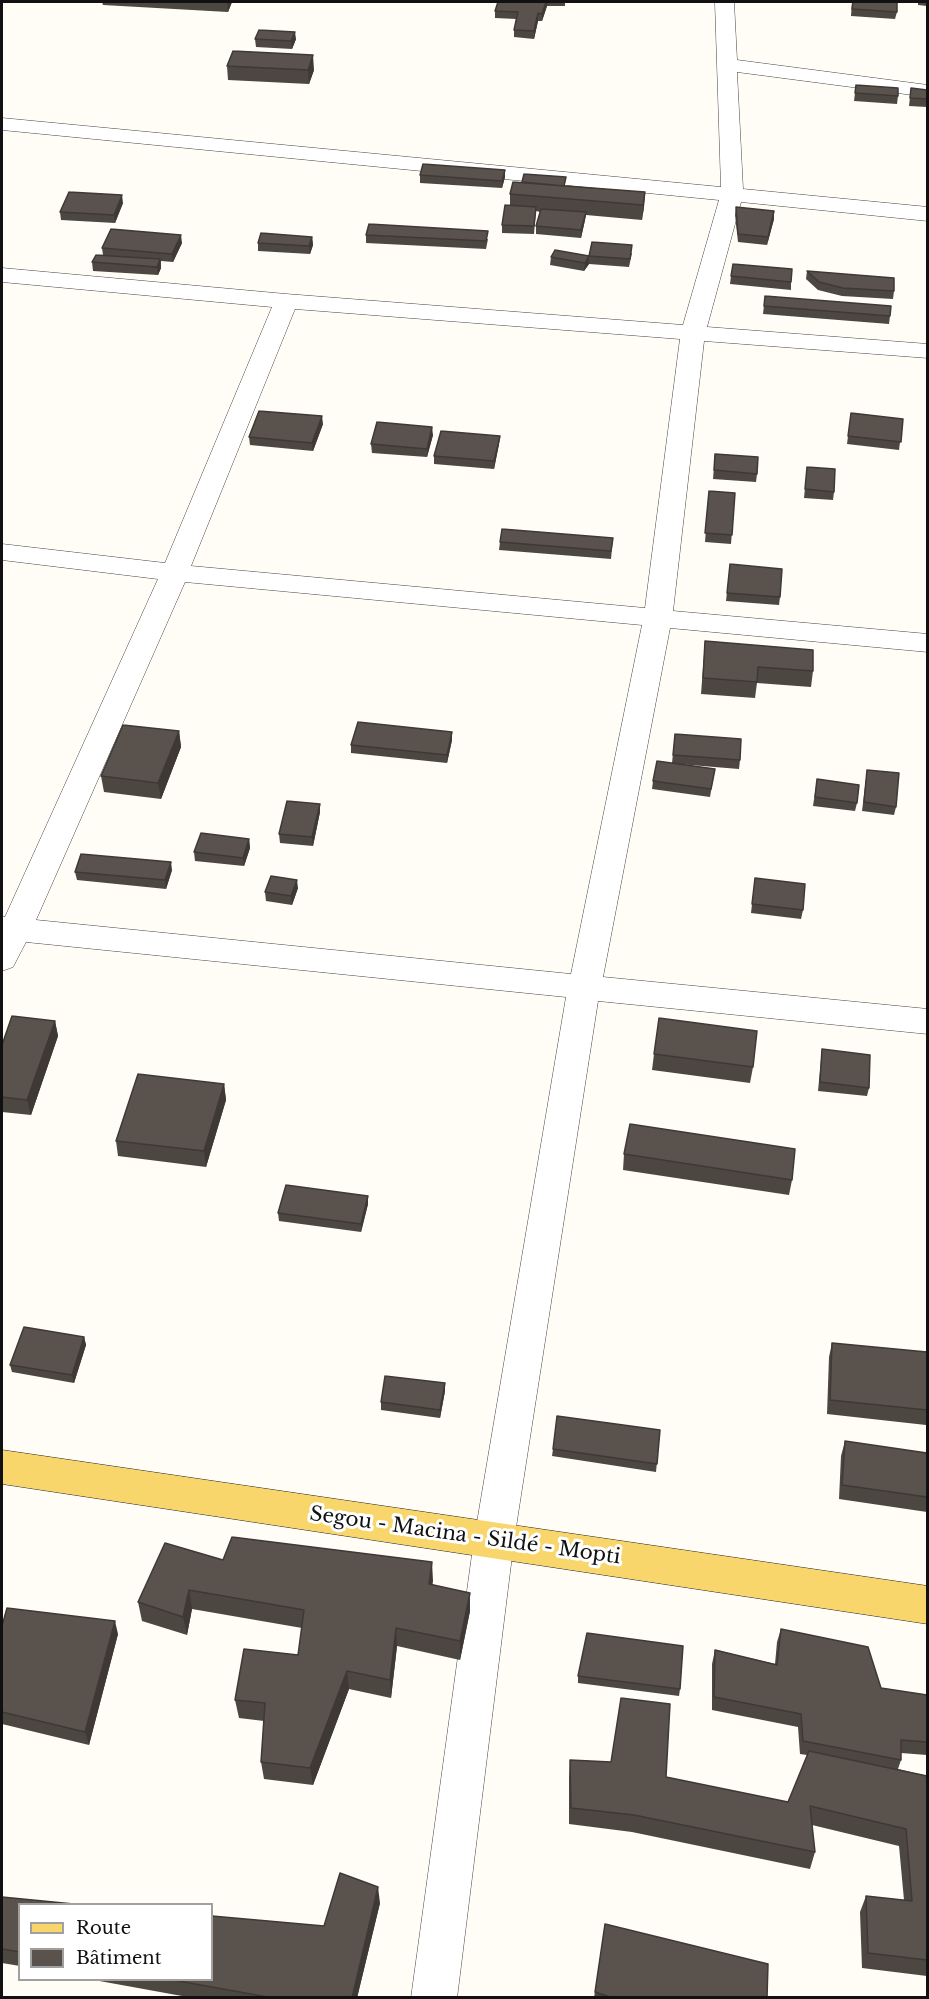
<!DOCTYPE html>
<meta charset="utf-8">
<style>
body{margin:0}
#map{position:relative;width:929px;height:1999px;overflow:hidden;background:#fffdf5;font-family:"Libre Baskerville",serif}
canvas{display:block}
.frame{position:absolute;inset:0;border:3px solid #111;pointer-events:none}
.legend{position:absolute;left:18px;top:1903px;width:195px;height:78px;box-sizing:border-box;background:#fff;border:2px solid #a0a0a0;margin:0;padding:8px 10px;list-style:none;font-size:18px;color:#111}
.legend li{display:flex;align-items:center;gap:12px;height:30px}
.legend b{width:30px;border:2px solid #a0a0a0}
</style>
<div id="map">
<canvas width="929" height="1999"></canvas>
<div class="frame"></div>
<ul class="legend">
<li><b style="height:8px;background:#f9d66b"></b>Route</li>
<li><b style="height:16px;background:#5a524d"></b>Bâtiment</li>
</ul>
</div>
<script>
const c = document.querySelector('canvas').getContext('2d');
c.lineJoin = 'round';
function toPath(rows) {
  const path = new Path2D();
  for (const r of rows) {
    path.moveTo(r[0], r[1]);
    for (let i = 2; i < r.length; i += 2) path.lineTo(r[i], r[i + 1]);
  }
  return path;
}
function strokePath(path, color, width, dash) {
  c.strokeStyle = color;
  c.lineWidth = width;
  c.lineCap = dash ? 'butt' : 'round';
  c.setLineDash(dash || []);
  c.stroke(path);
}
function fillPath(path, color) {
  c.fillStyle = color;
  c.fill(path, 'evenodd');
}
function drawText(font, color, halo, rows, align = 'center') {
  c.font = font + ' "Libre Baskerville",serif';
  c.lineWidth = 6;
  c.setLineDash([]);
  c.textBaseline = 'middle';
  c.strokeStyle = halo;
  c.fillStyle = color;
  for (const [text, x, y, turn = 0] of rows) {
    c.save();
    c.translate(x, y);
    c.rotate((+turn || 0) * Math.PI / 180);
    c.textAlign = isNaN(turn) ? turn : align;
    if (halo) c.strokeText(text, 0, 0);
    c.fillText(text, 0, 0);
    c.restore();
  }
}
const minor = toPath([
 [715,2,734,2,737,60,928,85,928,97,737,72,743,189,928,207,928,221,741,202,707,327,928,344,928,358,704,341,673,611,928,634,928,652,670,628,603,977,928,1009,928,1034,598,1001,514,1540,457,1998,411,1998,474,1540,566,997,26,942,13,967,2,971,2,917,5,917,158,579,2,560,2,544,165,563,272,307,2,282,2,268,286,294,683,325,719,200,2,130,2,118,721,187,715,2],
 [295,309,680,339,645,608,191,566,295,309],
 [185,582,642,625,571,974,36,920,185,582]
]);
const primary = toPath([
 [2,1450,928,1586,928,1624,2,1484,2,1450]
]);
strokePath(minor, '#444', 1);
strokePath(primary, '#222', 1);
fillPath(minor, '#fff');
fillPath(primary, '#f9d66b');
fillPath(toPath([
 [102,2,232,2,228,12,103,5],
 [498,2,565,2,565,6,547,6,542,21,538,21,534,39,514,37,514,30,516,19,495,18,495,11],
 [852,2,897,12,895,19,851,16],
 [918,2,927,2,927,6,918,5],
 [255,39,296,39,292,49,256,47],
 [227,66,314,70,309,84,228,80],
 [856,85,898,96,897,104,854,101],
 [911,88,927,90,927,107,909,106],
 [505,170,505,177,502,188,420,183,420,175],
 [566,186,645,192,644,207,642,220,586,215,585,220,581,238,536,234,536,226,540,212,536,211,534,234,502,233,502,225,510,205,510,194],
 [123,203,115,223,61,220,60,212],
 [736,207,774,211,774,219,767,245,738,242,735,215],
 [366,235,488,239,486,249,366,243],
 [312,237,313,245,310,254,258,251,258,243],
 [182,243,173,262,161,261,161,268,158,275,93,271,92,262,103,255,102,248],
 [632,253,629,267,589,264,584,271,550,265,551,257],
 [807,271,894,291,893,299,842,296,818,290,806,279],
 [731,276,791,282,791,290,730,284],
 [765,296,890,316,889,324,763,314],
 [851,413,903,419,899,450,847,444],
 [323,424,313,451,250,445,249,437],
 [433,435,427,457,372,453,371,444],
 [500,436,499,444,494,469,434,464,434,456],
 [715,454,757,474,756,482,713,479],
 [807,467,834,492,833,500,804,498],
 [709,491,735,493,731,544,705,542],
 [613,538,611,559,499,550,500,542],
 [730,564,780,597,779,605,726,601],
 [705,641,813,671,811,687,757,683,755,698,701,694],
 [179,731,181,747,161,799,104,792,101,776],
 [675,734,740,760,739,769,678,764,715,769,710,797,652,789,653,781,672,763],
 [452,740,447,763,351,753,351,745],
 [867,770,896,807,894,815,862,811],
 [817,779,857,803,855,811,813,806],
 [320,812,313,846,280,843,279,834],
 [249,839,250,848,244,866,195,861,194,852],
 [172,870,166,889,77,880,75,872],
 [755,878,803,910,801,919,751,913],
 [298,888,292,905,266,901,265,892],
 [55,1021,58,1036,31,1115,2,1112,2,1045],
 [822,1049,869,1088,867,1096,818,1091],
 [654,1054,753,1067,750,1083,652,1070],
 [224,1084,226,1100,206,1167,118,1156,116,1141],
 [624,1154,792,1180,789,1195,623,1170],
 [368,1196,368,1204,361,1232,279,1221,278,1213],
 [84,1337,86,1345,74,1383,12,1372,10,1365],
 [832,1343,927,1352,927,1421,926,1425,827,1414,829,1357],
 [445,1391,440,1418,381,1410,381,1402],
 [660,1430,656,1472,552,1456,553,1449],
 [845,1441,927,1453,927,1512,839,1499,841,1456],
 [223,1560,432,1562,432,1585,470,1593,470,1611,460,1660,397,1646,391,1698,349,1689,313,1785,264,1779,261,1762,264,1721,239,1718,235,1700,298,1655,302,1628,192,1609,187,1635,142,1621,138,1602],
 [2,1626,118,1634,89,1745,2,1724],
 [781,1629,881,1688,927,1695,927,1755,901,1753,901,1760,898,1769,927,1776,927,1976,862,1968,860,1912,866,1896,904,1900,899,1846,812,1825,815,1852,810,1869,632,1832,569,1824,569,1777,570,1760,666,1777,788,1802,807,1755,800,1754,798,1727,712,1710,712,1664,715,1650,775,1664,777,1642],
 [578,1676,680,1689,679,1696,578,1683],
 [2,1897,20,1905,20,1966,2,1963],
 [380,1903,357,1998,193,1998,94,1980,212,1980,324,1926],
 [605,1924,767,1998,594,1998]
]), '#4d4742');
fillPath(toPath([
 [227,2,232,2,228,12],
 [546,2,547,2,547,6,542,21,542,14],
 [538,13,538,21,534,39,534,31],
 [295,32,296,39,292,49,291,41],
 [313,55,314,70,309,84,308,70],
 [505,170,505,177,502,188,502,181],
 [645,192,644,207,642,220,643,205],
 [122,195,123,203,115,223,114,215],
 [774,211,774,219,767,245,768,237],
 [586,212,585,220,581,238,581,230],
 [181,235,182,243,173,262,172,254],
 [312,237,313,245,310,254,309,246],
 [589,256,589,264,584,271,585,263],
 [160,259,161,268,158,275,157,267],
 [322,416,323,424,313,451,312,443],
 [432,427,433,435,427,457,427,449],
 [500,436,499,444,494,469,494,461],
 [179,731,181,747,161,799,158,783],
 [452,732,452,740,447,763,447,755],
 [320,804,320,812,313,846,312,837],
 [249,839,250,848,244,866,243,858],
 [171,862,172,870,166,889,165,880],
 [297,880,298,888,292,905,291,896],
 [55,1021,58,1036,31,1115,27,1100],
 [224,1084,226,1100,206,1167,204,1151],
 [368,1196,368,1204,361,1232,361,1224],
 [84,1337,86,1345,74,1383,72,1375],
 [445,1383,445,1391,440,1418,440,1410],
 [432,1562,433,1581,430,1603,429,1584],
 [189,1590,192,1609,187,1635,183,1617],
 [470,1593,470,1611,460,1660,460,1641],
 [115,1621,118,1634,89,1745,85,1732],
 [396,1628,397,1646,391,1698,390,1680],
 [347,1671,349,1689,313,1785,310,1768],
 [378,1887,380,1903,357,1998,352,1998]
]), '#3f3936');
const building = toPath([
 [498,2,546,2,542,14,538,13,534,31,514,30,518,12,495,11,498,2],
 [853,2,897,2,897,12,852,9,853,2],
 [259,30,295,32,291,41,255,39,259,30],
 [233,51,313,55,308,70,227,66,233,51],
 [856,85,898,88,898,96,855,93,856,85],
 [911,88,927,90,927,99,910,98,911,88],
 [423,164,505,170,502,181,420,175,423,164],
 [524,174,566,177,564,186,522,182,524,174],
 [513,182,645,192,643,205,510,194,513,182],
 [69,192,122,195,114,215,60,212,69,192],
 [505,205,536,207,534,226,502,225,505,205],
 [736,207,774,211,768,237,738,234,736,207],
 [541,209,586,212,581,230,536,226,541,209],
 [369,224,488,231,486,241,366,235,369,224],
 [111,229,181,235,172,254,102,248,111,229],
 [261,233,312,237,309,246,258,243,261,233],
 [592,242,632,245,630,259,589,256,592,242],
 [555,250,589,256,585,263,551,257,555,250],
 [96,255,160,259,157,267,92,262,96,255],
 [733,264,792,269,791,282,731,276,733,264],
 [807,271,894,278,894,291,843,288,819,282,807,271],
 [765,296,891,306,890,316,764,306,765,296],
 [259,411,322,416,312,443,249,437,259,411],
 [851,413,903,419,901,442,848,436,851,413],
 [377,422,432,427,427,449,371,444,377,422],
 [441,431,500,436,494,461,434,456,441,431],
 [715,454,758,457,757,474,714,470,715,454],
 [807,467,835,469,834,492,805,489,807,467],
 [709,491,735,493,732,535,705,533,709,491],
 [502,529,613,538,611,551,500,542,502,529],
 [730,564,782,569,780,597,727,593,730,564],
 [705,641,813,650,813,671,758,667,757,682,703,678,705,641],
 [358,722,452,732,447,755,351,745,358,722],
 [123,725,179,731,158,783,101,776,123,725],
 [675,734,741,739,740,760,673,755,675,734],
 [657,761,715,769,711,789,653,781,657,761],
 [867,770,899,773,896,807,864,802,867,770],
 [817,779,859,785,857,803,815,797,817,779],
 [287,801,320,804,312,837,279,834,287,801],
 [201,833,249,839,243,858,194,852,201,833],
 [81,854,171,862,165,880,75,872,81,854],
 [271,876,297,880,291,896,265,892,271,876],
 [755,878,805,884,803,910,752,904,755,878],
 [12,1016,55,1021,27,1100,2,1097,2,1045,12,1016],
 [659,1018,757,1031,753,1067,654,1054,659,1018],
 [822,1049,870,1055,869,1088,820,1082,822,1049],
 [138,1074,224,1084,204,1151,116,1141,138,1074],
 [630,1124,795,1149,792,1180,624,1154,630,1124],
 [286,1185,368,1196,361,1224,278,1213,286,1185],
 [24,1327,84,1337,72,1375,10,1365,24,1327],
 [832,1343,927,1352,927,1410,830,1400,832,1343],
 [385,1376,445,1383,440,1410,381,1402,385,1376],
 [557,1416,660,1430,657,1464,553,1449,557,1416],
 [845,1441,927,1453,927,1497,842,1485,845,1441],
 [232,1537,432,1562,429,1584,470,1593,460,1641,396,1628,390,1680,347,1671,310,1768,261,1762,265,1703,235,1700,244,1649,298,1655,304,1610,189,1590,183,1617,138,1602,165,1543,223,1560,232,1537],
 [7,1608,115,1621,85,1732,2,1712,2,1626,7,1608],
 [781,1629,868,1647,881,1688,927,1695,927,1742,901,1740,901,1760,803,1741,801,1714,714,1697,715,1650,777,1665,781,1629],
 [587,1633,683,1646,680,1689,578,1676,587,1633],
 [621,1698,670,1704,666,1777,788,1802,809,1751,927,1776,927,1960,868,1953,866,1896,912,1901,906,1829,810,1806,815,1852,634,1815,571,1808,570,1760,611,1762,621,1698],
 [340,1873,378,1887,352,1998,273,1998,173,1980,212,1980,212,1916,324,1926,340,1873],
 [2,1897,84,1905,20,1905,20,1952,2,1949,2,1897],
 [605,1924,768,1964,767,1998,613,1998,595,1992,605,1924]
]);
fillPath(building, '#5a524d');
strokePath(building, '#3f3936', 1.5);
drawText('20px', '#111', '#fff', [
 ["Segou - Macina - Sildé - Mopti",465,1536,8]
]);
</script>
